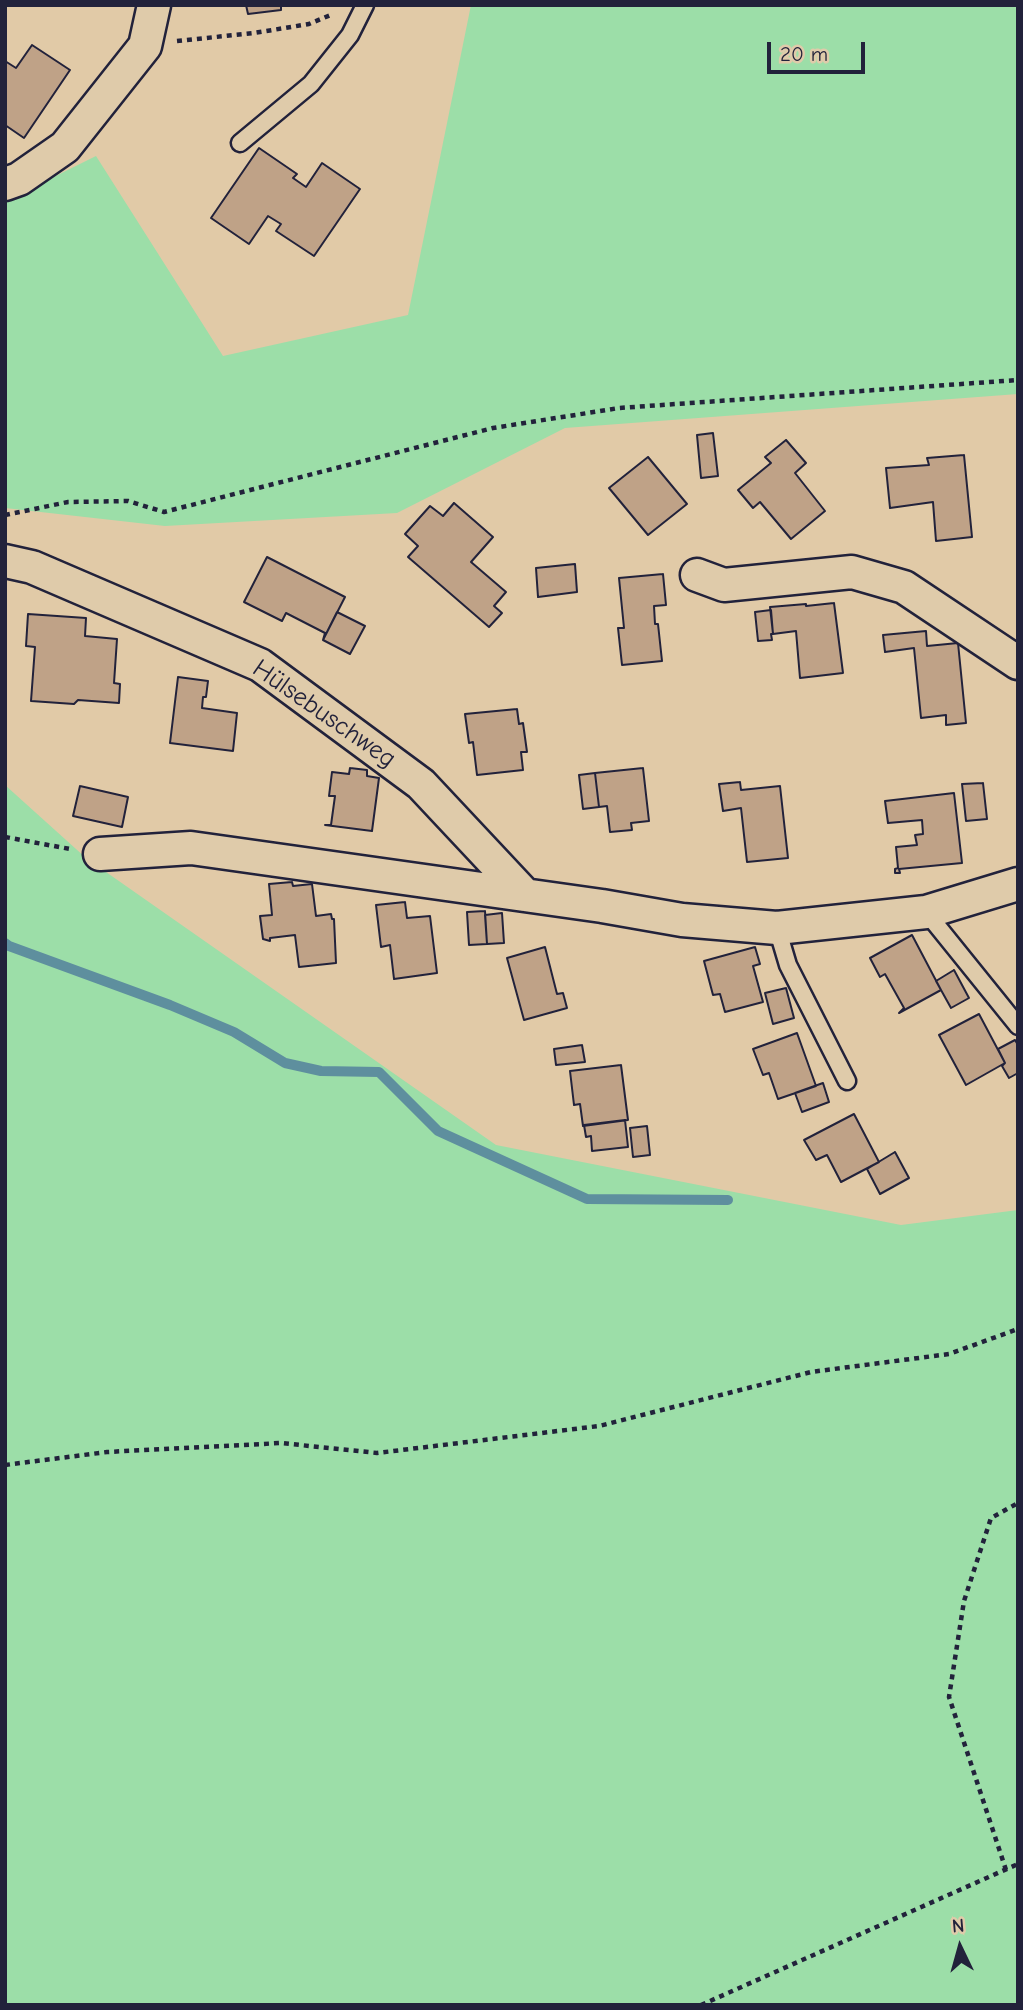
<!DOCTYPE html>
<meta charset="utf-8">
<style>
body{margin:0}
#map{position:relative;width:1023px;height:2010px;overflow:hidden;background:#e1caa7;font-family:"Comic Neue",sans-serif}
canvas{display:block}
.frame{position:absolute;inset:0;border:7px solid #22223b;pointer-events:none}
.north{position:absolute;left:925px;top:1912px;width:70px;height:70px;-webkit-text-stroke:5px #dfcbaa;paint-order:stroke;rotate:355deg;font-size:19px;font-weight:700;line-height:28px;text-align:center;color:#22223b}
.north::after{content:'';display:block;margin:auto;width:24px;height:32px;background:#22223b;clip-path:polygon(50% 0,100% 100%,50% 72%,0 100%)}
.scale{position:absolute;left:767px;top:42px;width:98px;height:32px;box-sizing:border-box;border:4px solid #22223b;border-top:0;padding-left:9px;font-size:21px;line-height:24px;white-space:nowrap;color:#22223b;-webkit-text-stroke:5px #dfcbaa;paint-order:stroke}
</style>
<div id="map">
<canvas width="1023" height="2010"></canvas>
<div class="frame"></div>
<div class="north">N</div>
<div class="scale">20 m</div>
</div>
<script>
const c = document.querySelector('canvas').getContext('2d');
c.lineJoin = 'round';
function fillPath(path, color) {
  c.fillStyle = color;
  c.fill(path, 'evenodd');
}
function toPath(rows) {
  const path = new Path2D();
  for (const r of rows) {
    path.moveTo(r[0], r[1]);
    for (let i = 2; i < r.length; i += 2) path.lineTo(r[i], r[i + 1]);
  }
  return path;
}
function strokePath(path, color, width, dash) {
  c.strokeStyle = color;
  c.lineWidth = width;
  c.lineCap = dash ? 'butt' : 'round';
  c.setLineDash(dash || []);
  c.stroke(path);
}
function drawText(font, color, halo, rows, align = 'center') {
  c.font = font + ' "Comic Neue",sans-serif';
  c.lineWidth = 7;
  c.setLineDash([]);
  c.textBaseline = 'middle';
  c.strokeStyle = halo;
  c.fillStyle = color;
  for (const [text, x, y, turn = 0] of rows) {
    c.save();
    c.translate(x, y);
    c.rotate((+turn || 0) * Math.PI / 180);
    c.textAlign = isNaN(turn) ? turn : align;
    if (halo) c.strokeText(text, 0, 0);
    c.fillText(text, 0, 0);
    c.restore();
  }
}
fillPath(toPath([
 [471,5,1018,5,1018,394,565,428,397,513,165,526,5,508,5,201,96,156,223,356,408,315],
 [5,785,86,858,496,1145,901,1225,1018,1210,1018,2005,5,2005]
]), '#9cdea8');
strokePath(toPath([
 [5,943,9,946,170,1005,234,1032,285,1063,321,1071,379,1072,438,1131,587,1199,728,1200]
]), '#5e8f9e', 10);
const building = toPath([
 [246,5,281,5,281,10,248,14,246,5],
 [32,45,70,70,24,138,5,125,5,61,16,68,32,45],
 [259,148,297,174,293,178,306,187,322,163,360,189,314,256,276,231,281,224,268,216,249,244,211,218,259,148],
 [713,433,718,476,701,478,697,435,713,433],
 [786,440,806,463,795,473,825,511,791,539,760,502,753,508,738,490,771,463,765,457,786,440],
 [964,455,972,537,936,541,933,502,890,508,886,468,929,465,927,458,964,455],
 [648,457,687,504,648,535,609,488,648,457],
 [454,503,493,537,471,562,506,592,494,606,502,613,489,627,408,557,418,546,405,534,430,506,443,516,454,503],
 [267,557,345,597,323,640,325,633,286,613,282,621,244,602,267,557],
 [575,564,577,592,538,597,536,568,575,564],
 [663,574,666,605,654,606,655,624,658,624,662,661,622,665,618,628,624,628,619,578,663,574],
 [834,603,843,673,800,678,796,631,773,634,770,607,806,604,806,606,834,603],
 [771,610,773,634,771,634,772,640,758,641,755,612,771,610],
 [337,612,365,626,350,654,323,640,337,612],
 [28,614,86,618,85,636,117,639,114,683,120,684,119,703,78,700,74,704,31,701,35,647,26,646,28,614],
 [926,631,927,646,958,643,966,723,946,725,946,715,921,718,914,648,885,652,883,635,926,631],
 [178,677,208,681,206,697,203,697,202,708,237,713,233,751,170,743,178,677],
 [517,709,519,724,523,723,527,752,521,752,523,770,477,775,473,742,469,743,465,714,517,709],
 [350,768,367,770,367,776,379,778,372,831,325,825,331,825,335,796,329,796,332,772,349,774,350,768],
 [643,768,649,821,631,823,632,830,610,832,607,806,599,807,595,773,643,768],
 [595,773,599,807,583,809,579,775,595,773],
 [740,782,741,790,780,786,788,858,747,862,741,808,723,811,719,784,740,782],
 [983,783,987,819,966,821,962,784,983,783],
 [80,786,128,797,122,827,73,816,80,786],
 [954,793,962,863,899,869,900,873,895,873,895,869,898,868,896,847,917,845,915,835,923,834,922,820,888,823,885,801,954,793],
 [292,882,293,886,312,884,316,916,331,914,332,919,334,919,336,963,299,967,295,935,270,938,270,941,263,939,260,916,272,915,269,884,292,882],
 [405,902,407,918,430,916,437,973,394,979,390,945,381,947,376,905,405,902],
 [485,911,487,944,469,945,467,912,485,911],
 [502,913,504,943,487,944,485,915,502,913],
 [912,935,941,990,899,1013,904,1008,885,974,880,977,870,958,912,935],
 [545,947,557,994,563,993,567,1008,524,1020,507,958,545,947],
 [755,947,760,964,753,966,763,1002,725,1012,720,994,713,995,704,961,755,947],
 [954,970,969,998,951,1008,936,981,954,970],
 [786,988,794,1018,773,1024,765,993,786,988],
 [979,1014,1005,1063,966,1085,939,1035,979,1014],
 [797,1033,816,1086,778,1099,769,1073,763,1075,753,1049,797,1033],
 [1015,1040,1018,1045,1018,1073,1009,1078,1002,1066,1005,1063,998,1049,1015,1040],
 [582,1045,585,1062,556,1065,554,1049,582,1045],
 [621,1065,628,1120,583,1126,580,1104,574,1105,570,1071,621,1065],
 [823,1083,829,1102,802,1112,795,1093,823,1083],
 [854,1114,879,1162,841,1182,827,1155,816,1160,804,1140,854,1114],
 [625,1120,628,1147,592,1151,591,1136,586,1137,584,1125,625,1120],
 [647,1126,650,1155,633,1157,630,1128,647,1126],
 [895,1152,909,1178,880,1194,867,1169,895,1152]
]);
fillPath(building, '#bfa287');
strokePath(building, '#22223b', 2);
const lane = toPath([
 [240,143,311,84,350,35,365,5],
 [926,912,1018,1026],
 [777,928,788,965,847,1081]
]);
const street = toPath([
 [5,184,19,179,65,147,145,46,154,5],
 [5,561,32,567,260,665,421,784,525,895],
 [697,575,724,585,852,572,904,587,1018,663],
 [100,854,191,848,602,906,682,920,777,928,926,912,1018,884]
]);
strokePath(lane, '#22223b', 21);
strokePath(street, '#22223b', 37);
strokePath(toPath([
 [177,41,254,33,309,24,333,14],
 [5,515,68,502,128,501,164,512,493,428,619,408,1018,380],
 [5,837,70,849],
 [5,1465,107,1452,281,1443,377,1453,599,1426,811,1372,949,1354,1018,1329],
 [1006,1870,949,1697,964,1601,991,1518,1018,1503],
 [701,2005,1018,1864]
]), '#22223b', 4.5, [5, 5]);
strokePath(lane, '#dfcbaa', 16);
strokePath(street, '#dfcbaa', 32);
drawText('26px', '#22223b', '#dfcbaa', [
 ["Hülsebuschweg",324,714,35]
]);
</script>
